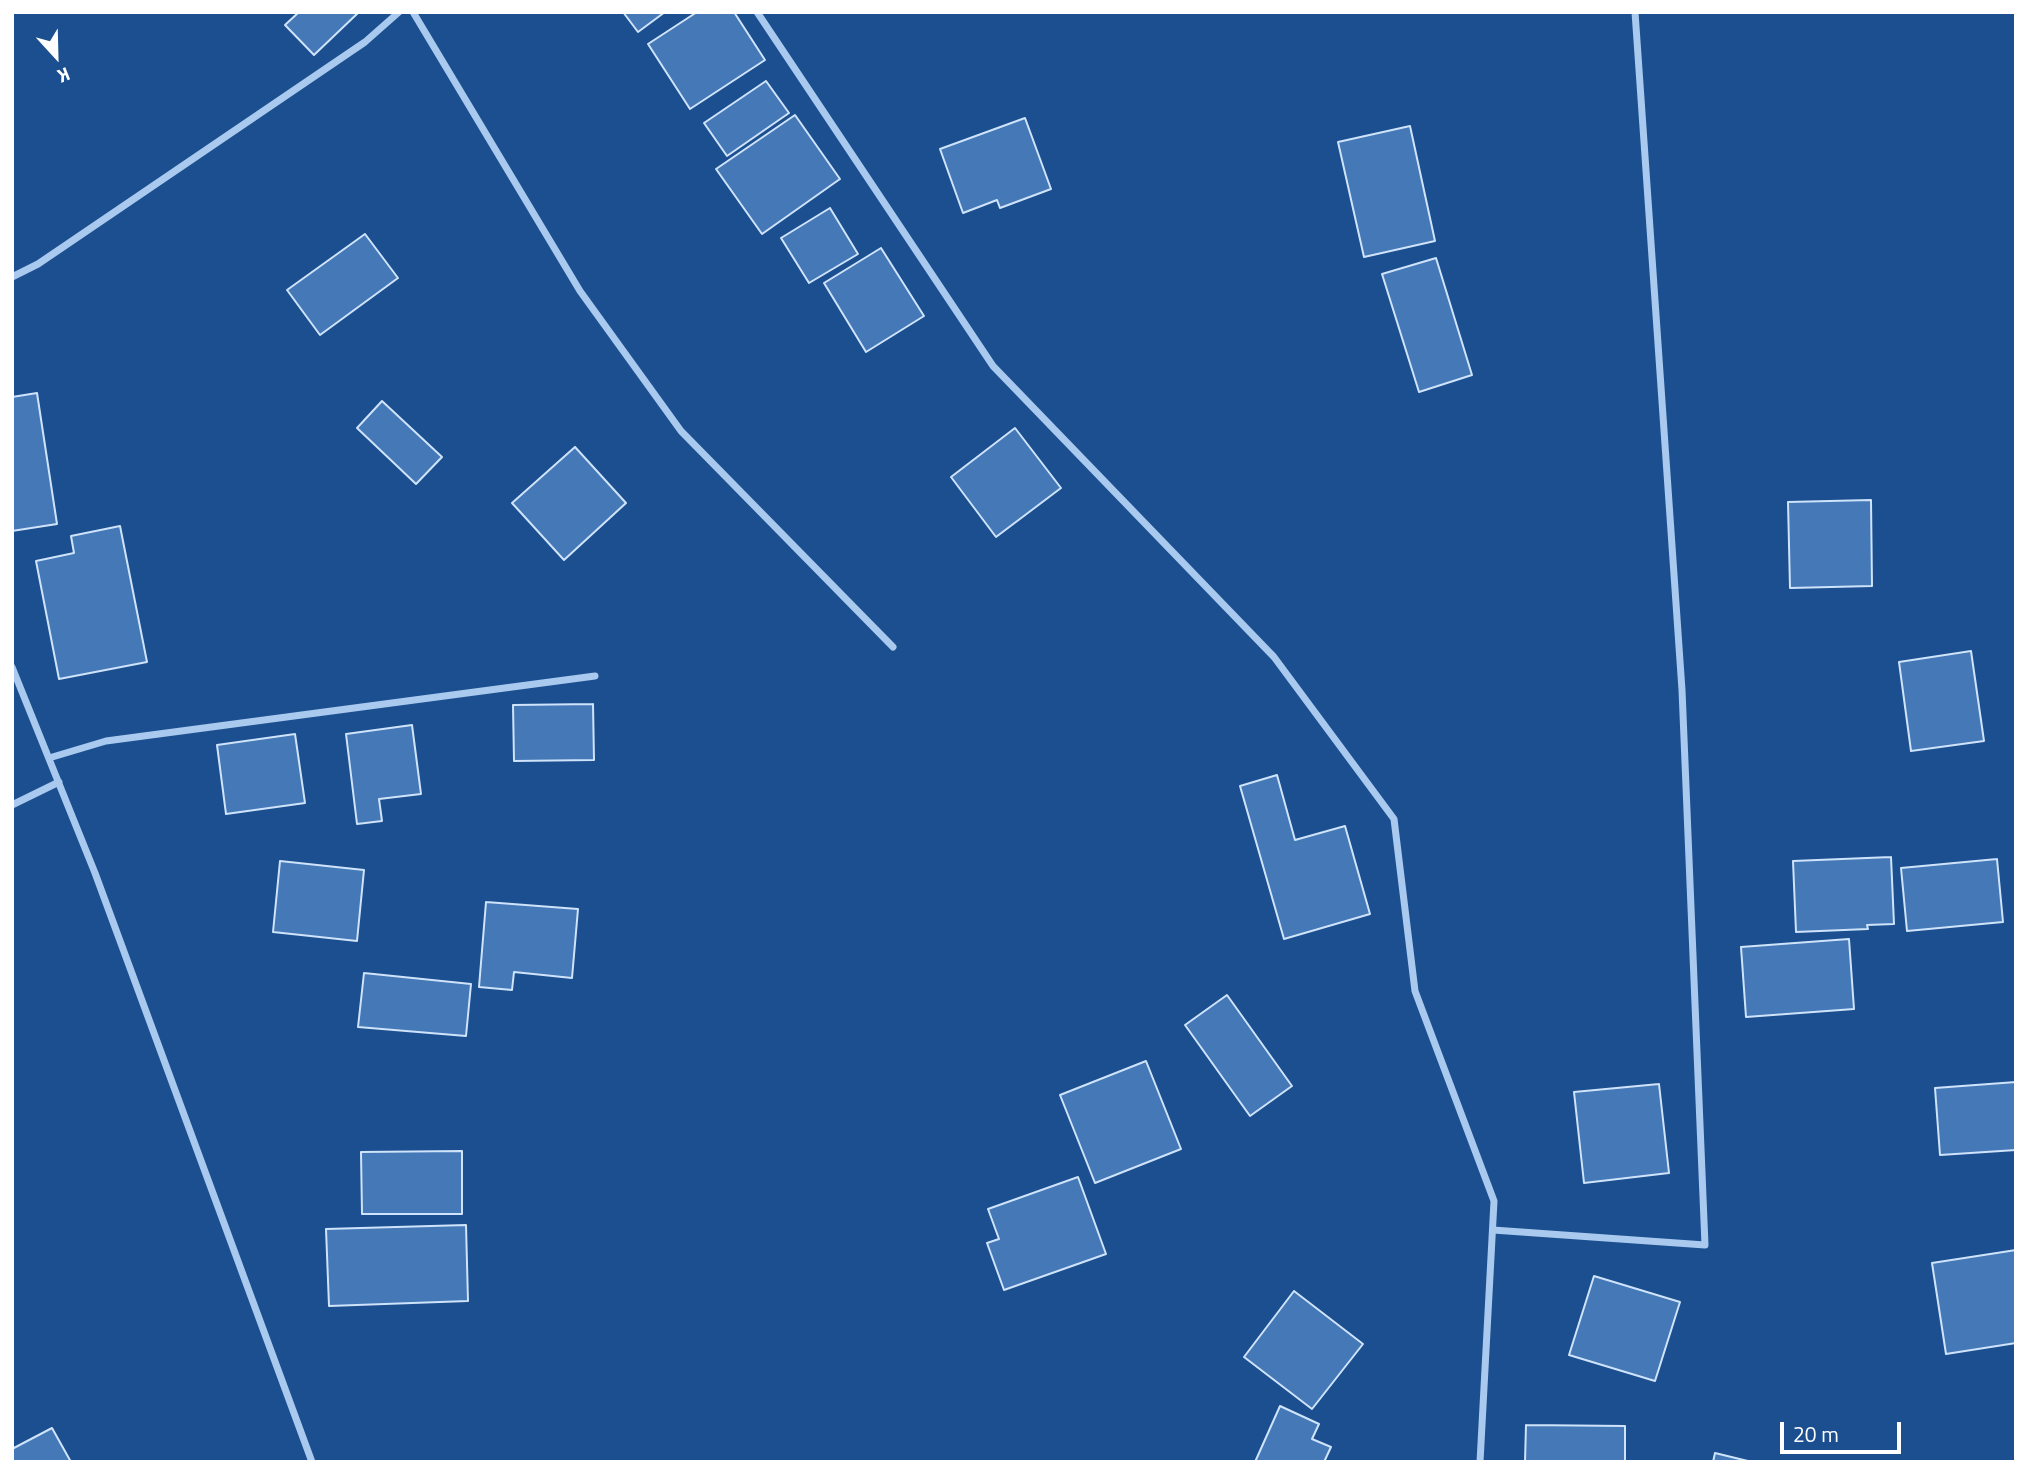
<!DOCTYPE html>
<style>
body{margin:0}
#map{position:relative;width:2028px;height:1474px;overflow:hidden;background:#1b4f8f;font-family:"Titillium Web",sans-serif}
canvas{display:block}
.frame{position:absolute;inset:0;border:14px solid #fff;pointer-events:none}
.north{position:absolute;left:21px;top:21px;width:70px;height:70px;-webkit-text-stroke:5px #1b4f8f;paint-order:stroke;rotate:158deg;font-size:19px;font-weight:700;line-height:28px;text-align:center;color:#fff}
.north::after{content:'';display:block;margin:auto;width:24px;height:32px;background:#fff;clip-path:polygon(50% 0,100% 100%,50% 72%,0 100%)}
.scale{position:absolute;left:1780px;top:1422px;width:121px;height:32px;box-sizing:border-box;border:4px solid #fff;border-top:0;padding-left:9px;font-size:21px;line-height:24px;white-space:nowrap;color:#fff;-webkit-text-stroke:5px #1b4f8f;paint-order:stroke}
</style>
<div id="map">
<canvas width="2028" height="1474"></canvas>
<div class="frame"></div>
<div class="north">K</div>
<div class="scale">20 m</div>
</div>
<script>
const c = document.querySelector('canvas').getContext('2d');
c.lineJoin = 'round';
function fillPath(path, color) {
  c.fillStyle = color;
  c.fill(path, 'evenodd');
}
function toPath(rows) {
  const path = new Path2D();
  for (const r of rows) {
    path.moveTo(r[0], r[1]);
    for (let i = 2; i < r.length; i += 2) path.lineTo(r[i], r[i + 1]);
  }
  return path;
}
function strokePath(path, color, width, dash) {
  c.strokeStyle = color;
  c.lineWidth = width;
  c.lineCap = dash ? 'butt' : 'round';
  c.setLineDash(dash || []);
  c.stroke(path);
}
const building = toPath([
 [299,12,359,12,314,55,285,25,299,12],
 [623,12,665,12,638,32,623,12],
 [697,12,734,12,765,60,690,109,648,44,697,12],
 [766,81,789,113,727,156,704,123,766,81],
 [795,115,840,179,762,234,716,169,795,115],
 [1025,118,1051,189,1000,208,997,200,963,213,940,149,1025,118],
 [1410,126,1435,241,1364,257,1338,142,1410,126],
 [830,208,858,254,809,283,781,238,830,208],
 [365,234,398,278,320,335,287,290,365,234],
 [881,248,924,316,866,352,824,283,881,248],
 [1436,258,1472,375,1419,392,1382,274,1436,258],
 [37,393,57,524,12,531,12,397,37,393],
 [382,401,442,457,416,484,357,428,382,401],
 [1015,428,1061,488,996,537,951,477,1015,428],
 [575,447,626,503,564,560,512,503,575,447],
 [1871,500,1872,586,1790,588,1788,502,1871,500],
 [120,526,147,662,59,679,36,561,74,553,71,536,120,526],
 [1971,651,1984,741,1911,751,1899,662,1971,651],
 [593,704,594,760,514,761,513,705,593,704],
 [412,725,421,794,379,799,382,821,357,824,346,734,412,725],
 [295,734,305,803,226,814,217,745,295,734],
 [1277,775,1295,840,1345,826,1370,914,1284,939,1240,786,1277,775],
 [1891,857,1894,924,1867,925,1868,929,1796,932,1793,861,1891,857],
 [1997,859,2003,922,1907,931,1901,868,1997,859],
 [280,861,364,870,357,941,273,932,280,861],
 [486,902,578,909,572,978,514,972,512,990,479,987,486,902],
 [1849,939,1854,1009,1746,1017,1741,947,1849,939],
 [364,973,471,984,466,1036,358,1027,364,973],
 [1227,995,1292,1086,1250,1116,1185,1025,1227,995],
 [1146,1061,1181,1149,1095,1183,1060,1095,1146,1061],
 [2016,1082,2016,1150,1940,1155,1935,1088,2016,1082],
 [1659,1084,1669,1173,1584,1183,1574,1092,1659,1084],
 [462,1151,462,1214,362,1214,361,1152,462,1151],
 [1078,1177,1106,1254,1004,1290,987,1243,999,1239,988,1209,1078,1177],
 [466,1225,468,1301,329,1306,326,1229,466,1225],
 [2016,1250,2016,1343,1946,1354,1932,1263,2016,1250],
 [1594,1276,1680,1302,1655,1381,1569,1355,1594,1276],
 [1294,1291,1363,1344,1312,1409,1244,1357,1294,1291],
 [1280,1406,1319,1424,1312,1439,1331,1447,1324,1462,1255,1462,1280,1406],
 [1526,1425,1625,1426,1625,1462,1525,1462,1526,1425],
 [52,1428,71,1462,12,1462,12,1449,52,1428],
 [1715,1453,1752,1462,1713,1462,1715,1453]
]);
fillPath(building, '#4478b7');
strokePath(building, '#cfe3fa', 2);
strokePath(toPath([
 [413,12,580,291,681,431,893,647],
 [757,12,993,366,1274,657,1394,819,1415,991,1494,1201,1480,1462],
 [12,277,38,264,365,42,399,12],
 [12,667,95,873,312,1462],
 [49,758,106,741,595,676],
 [12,805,59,782],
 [1493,1230,1705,1245,1682,690,1635,12]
]), '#a9c9ee', 7);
</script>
